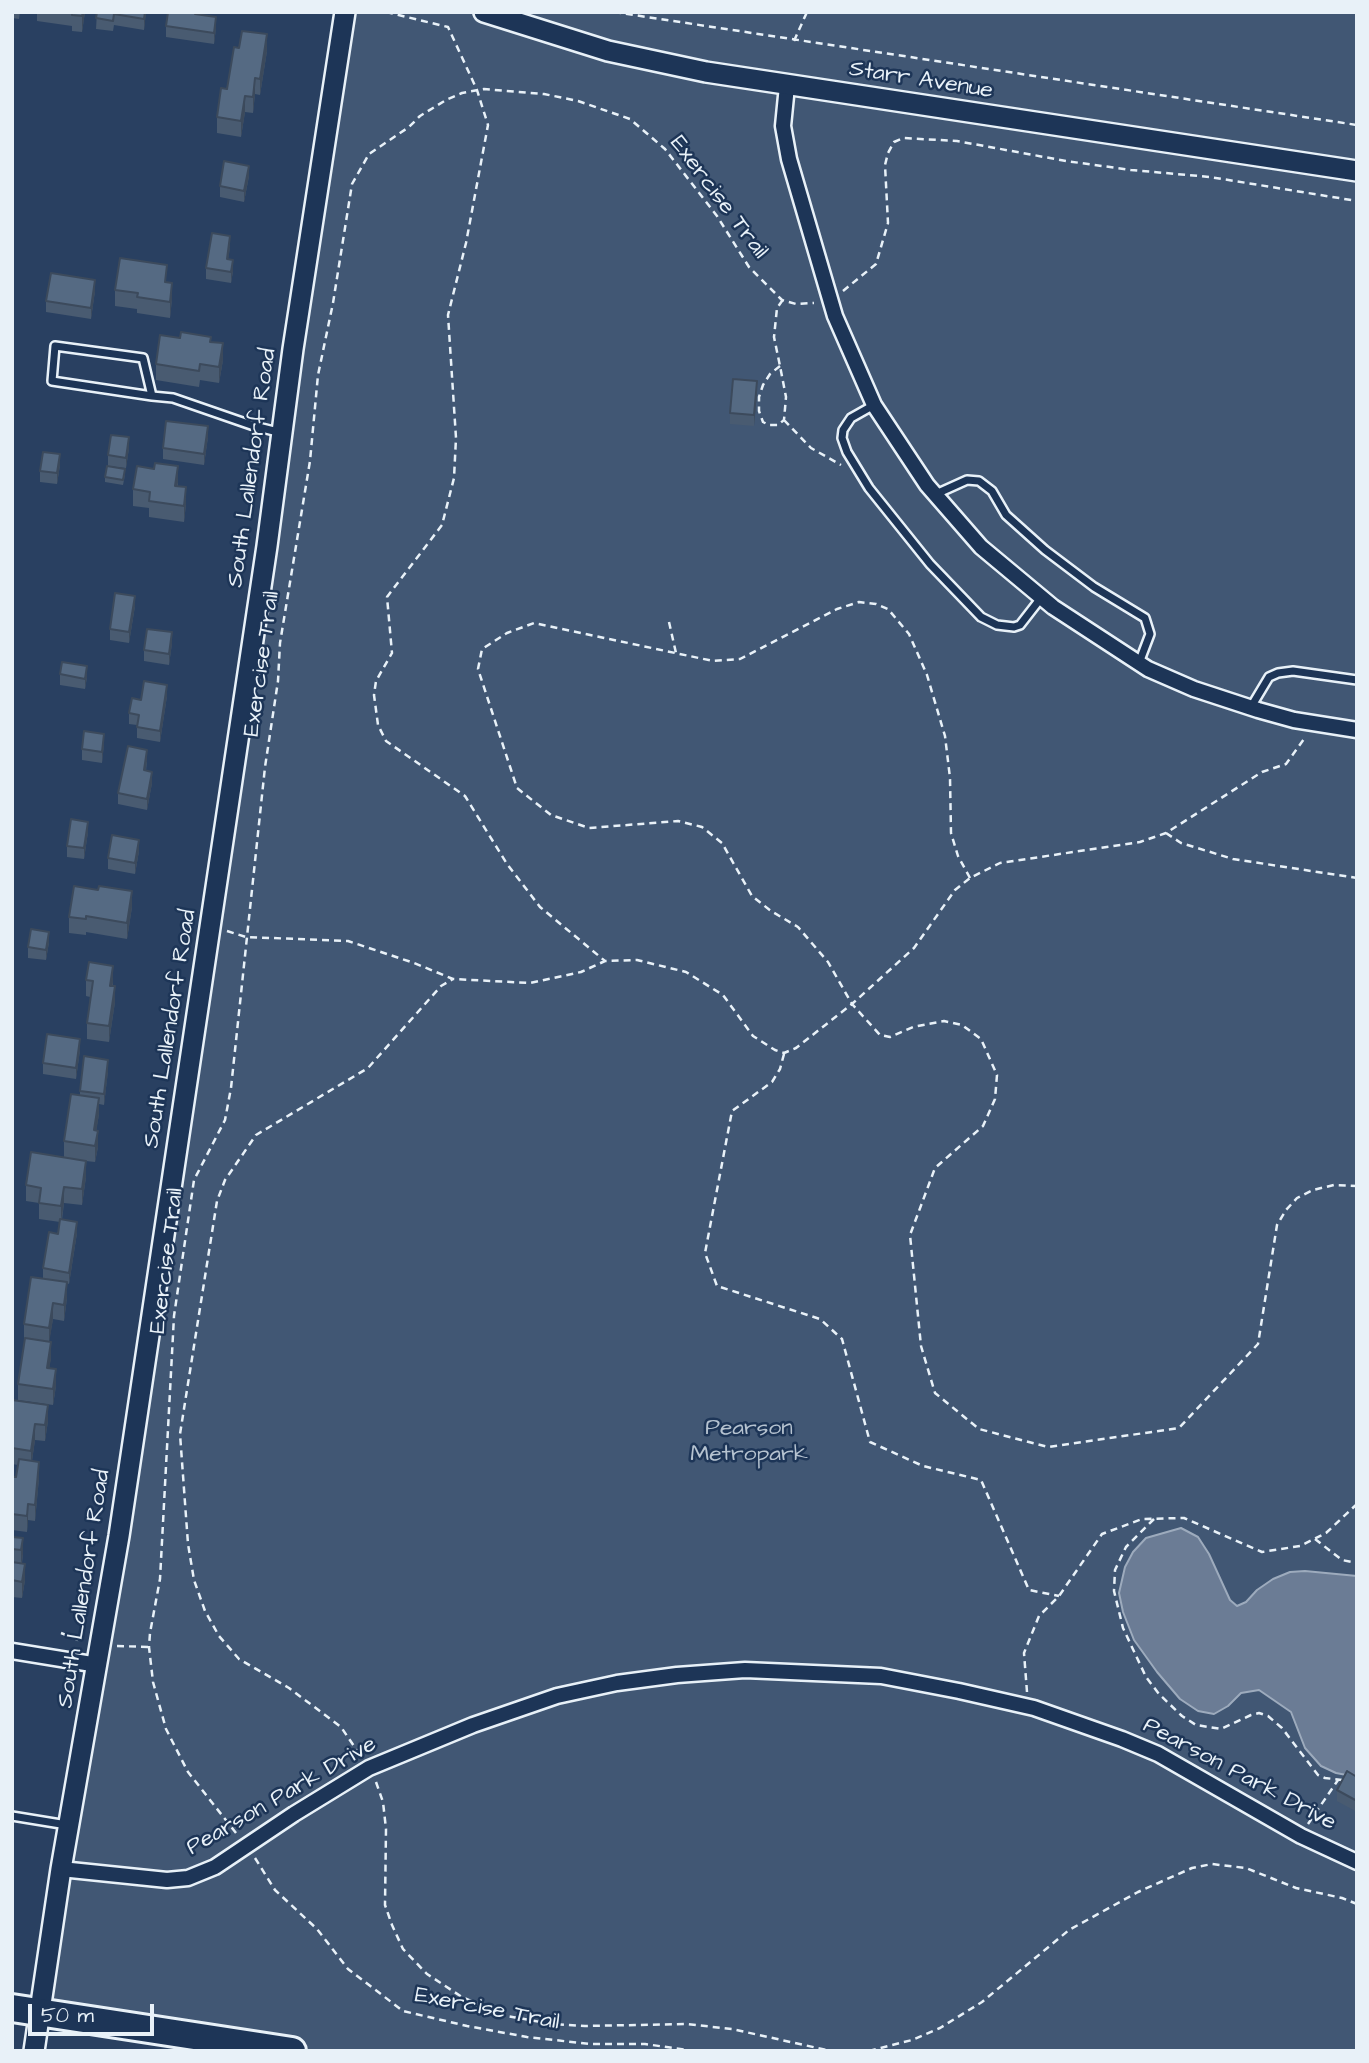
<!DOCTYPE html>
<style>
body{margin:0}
#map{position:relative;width:1369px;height:2063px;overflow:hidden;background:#294061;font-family:"Architects Daughter",sans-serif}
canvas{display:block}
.frame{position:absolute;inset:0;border:14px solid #e8f1f8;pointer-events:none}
.scale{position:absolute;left:28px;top:2004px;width:126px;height:32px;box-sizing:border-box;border:4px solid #e8f1f8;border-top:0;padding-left:9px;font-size:21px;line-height:24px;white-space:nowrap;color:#e8f1f8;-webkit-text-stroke:5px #1d3557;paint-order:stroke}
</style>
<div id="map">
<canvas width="1369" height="2063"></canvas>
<div class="frame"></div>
<div class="scale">50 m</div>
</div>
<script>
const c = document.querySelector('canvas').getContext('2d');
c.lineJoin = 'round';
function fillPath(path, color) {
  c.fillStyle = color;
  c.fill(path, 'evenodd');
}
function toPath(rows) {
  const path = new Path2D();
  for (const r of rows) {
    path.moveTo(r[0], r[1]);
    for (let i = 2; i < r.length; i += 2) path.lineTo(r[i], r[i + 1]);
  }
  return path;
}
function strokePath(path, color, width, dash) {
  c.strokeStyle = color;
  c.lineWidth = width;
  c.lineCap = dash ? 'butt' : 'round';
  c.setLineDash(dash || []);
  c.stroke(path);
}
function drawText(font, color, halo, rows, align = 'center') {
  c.font = font + ' "Architects Daughter",sans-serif';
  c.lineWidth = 5;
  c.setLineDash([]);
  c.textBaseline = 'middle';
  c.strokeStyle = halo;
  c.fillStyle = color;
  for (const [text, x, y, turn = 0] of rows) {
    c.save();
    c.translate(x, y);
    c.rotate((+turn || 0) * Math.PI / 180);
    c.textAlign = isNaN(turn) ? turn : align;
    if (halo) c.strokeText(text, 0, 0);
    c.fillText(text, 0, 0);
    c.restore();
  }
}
fillPath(toPath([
 [345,12,1357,12,1357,2051,292,2051,39,2013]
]), '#415774');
const water = toPath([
 [1181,1528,1198,1537,1209,1554,1230,1600,1237,1606,1246,1602,1257,1590,1273,1579,1290,1572,1305,1571,1357,1576,1357,1777,1336,1773,1321,1766,1305,1748,1291,1712,1259,1690,1241,1693,1228,1706,1214,1714,1198,1711,1180,1699,1157,1672,1134,1640,1123,1612,1119,1593,1125,1567,1133,1552,1146,1538,1181,1528]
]);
fillPath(water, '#6b7c95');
strokePath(water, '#9dabbd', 2);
const lane = toPath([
 [152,396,143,358,55,346,52,381,152,396,173,398,254,426,282,433],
 [874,405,851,418,843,430,842,438,847,452,869,488,930,564,981,617,997,625,1014,627,1020,625,1041,598],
 [936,494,967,480,979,481,992,491,1006,515,1045,550,1094,587,1145,618,1150,634,1139,663],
 [1251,707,1269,677,1278,673,1293,671,1357,680],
 [12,1816,67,1825]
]);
const street = toPath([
 [787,86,783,126,789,159,835,316,874,405,927,485,981,547,1053,607,1148,669,1194,689,1258,710,1294,720,1357,730],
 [12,1651,98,1665],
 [61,1869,167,1880,188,1878,215,1867,294,1814,369,1768,473,1725,557,1696,617,1683,677,1675,745,1670,881,1676,959,1691,1034,1708,1122,1739,1158,1754,1301,1836,1357,1862]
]);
const secondary = toPath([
 [484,12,608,51,706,72,1357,171],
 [34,2051,61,1869,119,1536,267,546,293,349,345,12]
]);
const highway = toPath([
 [12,2008,292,2051]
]);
strokePath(lane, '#e8f1f8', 12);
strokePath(street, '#e8f1f8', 19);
strokePath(secondary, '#e8f1f8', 24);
strokePath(highway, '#e8f1f8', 32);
strokePath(toPath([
 [386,12,448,27,477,90,488,125,466,243,448,315,456,438,454,478,442,525,387,597,392,653,376,681,374,695,378,725,386,741,465,796,507,864,540,907,605,961],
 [614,12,1357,125],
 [794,41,807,12],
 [843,291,876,264,888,223,885,165,888,153,894,142,903,138,957,141,1066,161,1131,170,1210,177,1357,201],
 [780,366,770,374,763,385,759,397,759,411,763,422,769,425,778,425,784,420,786,397,780,366,774,337,777,308,782,301],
 [784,420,811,448,841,465],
 [669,622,676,653],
 [1166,833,1181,843,1233,859,1357,878],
 [970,878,958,856,951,833,950,778,945,736,927,675,909,634,888,609,876,604,859,602,837,609,740,659,713,661,534,623,507,633,482,649,478,669,517,788,551,815,589,828,678,821,702,827,722,843,752,896,771,911,798,927,828,962,852,1004,880,1035,890,1037,913,1027,944,1021,962,1025,981,1039,997,1075,995,1099,983,1126,935,1168,910,1235,921,1346,935,1393,979,1429,1048,1447,1179,1428,1258,1344,1277,1225,1286,1210,1297,1198,1313,1190,1334,1185,1357,1186],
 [227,931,246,937,348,941,414,963,453,979,530,983,581,972,605,961,637,960,686,972,723,995,753,1036,775,1050,784,1053,796,1048,852,1004,914,948,955,890,970,878,1000,863,1140,842,1166,833,1262,772,1286,764,1304,739],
 [784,1054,780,1069,772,1082,732,1111,705,1253,717,1286,820,1319,842,1339,870,1442,923,1466,981,1480,1029,1590,1059,1596],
 [1154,1519,1126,1547,1115,1570,1114,1591,1123,1628,1146,1677,1159,1694,1182,1716,1196,1725,1221,1729,1251,1715,1259,1713,1268,1716,1282,1728,1318,1775,1325,1778,1342,1780],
 [1315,1539,1342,1560,1357,1563],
 [61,1633,83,1642],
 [117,1646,149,1647],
 [1027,1692,1024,1653,1039,1616,1059,1596,1102,1534,1142,1519,1184,1518,1262,1552,1300,1546,1326,1533,1357,1504],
 [360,1755,341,1727,289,1688,239,1659,219,1636,205,1611,194,1580,188,1544,180,1434,217,1201,225,1180,256,1135,368,1068,441,986,453,979],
 [376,1782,383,1802,386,1829,385,1905,392,1925,403,1949,427,1974,462,1997,507,2016,552,2024,585,2026,686,2024,732,2029,831,2051],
 [1308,1824,1338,1780],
 [236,1833,188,1772,166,1729,153,1682,149,1647,150,1633,160,1579,174,1316,194,1180,225,1120,231,1088,265,767,278,681,280,643,310,461,318,375,333,303,352,184,369,154,409,127,420,116,446,100,462,93,484,89,544,94,578,101,630,119,665,149,717,216,749,267,782,300,796,304,814,303],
 [255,1858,275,1890,317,1929,348,1969,403,2011,467,2026,527,2037,590,2044,645,2044,694,2051],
 [869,2051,912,2040,940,2028,982,2002,1069,1930,1138,1892,1192,1868,1212,1864,1246,1868,1296,1888,1342,1898,1357,1904]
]), '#e8f1f8', 2.5, [7, 5]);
strokePath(lane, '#1d3557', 7);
strokePath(street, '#1d3557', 14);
strokePath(secondary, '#1d3557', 19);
strokePath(highway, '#1d3557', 26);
fillPath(toPath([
 [12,12,20,12,19,19,12,18],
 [37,12,85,12,82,32,72,31,72,26,37,21],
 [97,12,146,12,144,30,114,25,113,31,96,29],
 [196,12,196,14,216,28,214,44,166,37,166,26],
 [267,51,260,95,255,94,253,113,245,112,241,137,217,133,217,117,227,89],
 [249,176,244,202,220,197,220,186],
 [230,247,228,259,233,271,231,283,206,279,206,268],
 [167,282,172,299,170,318,137,313,137,309,115,306,115,290],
 [95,291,91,319,46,312,46,301],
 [211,342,223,360,219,383,200,380,199,387,156,380,156,364],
 [757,392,754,426,730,424,730,413],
 [208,437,204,465,163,459,163,448],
 [129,448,126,468,108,466,108,455],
 [60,465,57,484,40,482,40,471],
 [125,475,123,485,105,482,105,477],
 [178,482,178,486,186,504,184,522,149,517,149,508,133,506,133,489],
 [135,606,129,643,110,640,110,629],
 [172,643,169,665,144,661,144,650],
 [60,674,87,677,85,689,60,685],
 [167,696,160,742,137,738,137,725,129,724,129,713,141,700],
 [104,744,102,763,82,760,82,749],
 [147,761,146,771,152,783,147,810,118,804,118,793],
 [88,832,84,859,67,857,67,846],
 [139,851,135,874,108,869,108,858],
 [132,907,127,939,86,932,86,935,69,933,69,917],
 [49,942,46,960,28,958,28,947],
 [86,980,113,982,113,986,115,1002,109,1042,87,1039,87,1023,90,997,86,996],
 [80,1050,76,1079,43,1074,43,1063],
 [108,1071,104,1105,99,1104,99,1114,96,1131,98,1147,95,1162,86,1161,86,1177,82,1205,64,1203,62,1220,77,1233,69,1284,67,1283,67,1298,64,1321,53,1319,49,1341,51,1358,49,1368,56,1386,53,1405,18,1400,18,1384,25,1340,24,1340,24,1324,43,1279,43,1268,58,1234,60,1222,39,1219,39,1203,26,1201,26,1185,64,1157,64,1141,80,1095,80,1091],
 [12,1400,48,1421,45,1441,35,1440,32,1461,39,1478,35,1521,28,1520,27,1532,12,1530,12,1477,16,1477,18,1465,12,1464],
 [12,1537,23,1538,23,1554,22,1563,25,1580,22,1598,12,1597],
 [1357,1777,1357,1812,1337,1801,1337,1790]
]), '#495b71');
fillPath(toPath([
 [83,12,85,12,82,32,82,16],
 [145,12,146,12,144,30,144,19],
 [216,17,216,28,214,44,214,33],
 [267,34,267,51,260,95,260,79],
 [255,78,255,94,253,113,253,97],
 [245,96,245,112,241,137,241,121],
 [249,166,249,176,244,202,244,191],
 [230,236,230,247,227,270,227,259],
 [233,260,233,271,231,283,231,272],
 [95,280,95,291,91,319,91,308],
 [172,283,172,299,170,318,170,302],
 [223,343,223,360,219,383,219,367],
 [757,381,757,392,754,426,754,415],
 [208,426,208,437,204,465,204,454],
 [129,437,129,448,126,468,126,458],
 [60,454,60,465,57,484,57,473],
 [178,466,178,482,175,502,175,486],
 [186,487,186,504,184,522,184,506],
 [135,596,135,606,129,643,129,632],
 [172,632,172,643,169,665,169,654],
 [87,666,87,677,85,689,85,679],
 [167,685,167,696,160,742,160,731],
 [104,734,104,744,102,763,102,752],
 [147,750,147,761,144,781,144,770],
 [152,772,152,783,147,810,147,799],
 [88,822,88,832,84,859,84,848],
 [139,840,139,851,135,874,135,863],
 [132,891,132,907,127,939,127,923],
 [49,932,49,942,46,960,46,950],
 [113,966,113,982,110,1002,110,986],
 [115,986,115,1002,109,1042,109,1026],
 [80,1039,80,1050,76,1079,76,1068],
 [108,1060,108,1071,104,1105,104,1094],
 [99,1098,99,1114,94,1147,94,1130],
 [98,1131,98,1147,95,1162,95,1146],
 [86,1161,86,1177,82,1205,82,1189],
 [64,1187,64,1203,61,1222,61,1206],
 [77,1222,77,1233,69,1284,69,1273],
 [67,1282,67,1298,64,1321,64,1305],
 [53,1303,53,1319,49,1344,49,1328],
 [51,1342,51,1358,47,1384,47,1368],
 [56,1369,56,1386,53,1405,53,1389],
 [48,1405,48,1421,45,1441,45,1425],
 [35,1424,35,1440,31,1467,31,1451],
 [39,1462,39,1478,35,1521,35,1505],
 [28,1504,28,1520,27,1532,27,1516],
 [23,1538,23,1554,21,1566,21,1550],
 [25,1564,25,1580,22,1598,22,1582]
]), '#3c4a5c');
const building = toPath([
 [72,12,83,12,82,16,72,15,72,12],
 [97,12,145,12,144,19,114,14,113,21,96,18,97,12],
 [168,12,195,12,195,14,216,17,214,33,166,26,168,12],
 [242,31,267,34,260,79,255,78,253,97,245,96,241,121,217,117,221,88,227,89,234,47,239,48,242,31],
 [224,161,249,166,244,191,220,186,224,161],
 [212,233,230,236,227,259,233,260,231,272,206,268,212,233],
 [120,258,167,265,165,282,172,283,170,302,137,297,138,293,115,290,120,258],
 [51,273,95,280,91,308,46,301,51,273],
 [181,332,211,337,210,342,223,343,219,367,200,364,199,371,156,364,160,335,180,338,181,332],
 [733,379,757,381,754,415,730,413,733,379],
 [166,421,208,426,204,454,163,448,166,421],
 [111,435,129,437,126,458,108,455,111,435],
 [43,452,60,454,57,473,40,471,43,452],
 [155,463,178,466,175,486,186,487,184,506,149,501,150,492,133,489,137,466,154,469,155,463],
 [107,466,125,469,123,480,105,477,107,466],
 [115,593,135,596,129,632,110,629,115,593],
 [147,629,172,632,169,654,144,650,147,629],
 [62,662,87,666,85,679,60,674,62,662],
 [144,681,167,685,160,731,137,727,139,715,129,713,132,698,141,700,144,681],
 [84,731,104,734,102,752,82,749,84,731],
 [128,746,147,750,144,770,152,772,147,799,118,793,128,746],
 [71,819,88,822,84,848,67,846,71,819],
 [112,835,139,840,135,863,108,858,112,835],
 [74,886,98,890,99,886,132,891,127,923,86,916,86,919,69,917,74,886],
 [31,929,49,932,46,950,28,947,31,929],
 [89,962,113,966,110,986,115,986,109,1026,87,1023,93,981,86,980,89,962],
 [47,1034,80,1039,76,1068,43,1063,47,1034],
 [84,1056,108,1060,104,1094,80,1091,84,1056],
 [71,1094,99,1098,94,1130,98,1131,95,1146,64,1141,71,1094],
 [31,1152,86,1161,82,1189,64,1187,61,1206,39,1203,41,1188,26,1185,31,1152],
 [60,1219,77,1222,69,1273,43,1268,49,1232,58,1234,60,1219],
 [31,1277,67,1282,64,1305,53,1303,49,1328,24,1324,31,1277],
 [25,1338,51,1342,47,1368,56,1369,53,1389,18,1384,25,1338],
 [12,1400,48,1405,45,1425,35,1424,31,1451,12,1448,12,1400],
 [19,1459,39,1462,35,1505,28,1504,27,1516,12,1514,12,1477,16,1477,19,1459],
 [12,1537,23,1538,21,1550,12,1549,12,1537],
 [12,1562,25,1564,22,1582,12,1580,12,1562],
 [1347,1771,1357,1777,1357,1801,1337,1790,1347,1771]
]);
fillPath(building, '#556a83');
strokePath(building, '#3c4a5c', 2);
drawText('23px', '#e8f1f8', '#1d3557', [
 ["Starr Avenue",921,81,9],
 ["Exercise Trail",718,198,53],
 ["South Lallendorf Road",253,468,-82],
 ["Exercise Trail",263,664,-82],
 ["South Lallendorf Road",171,1029,-81],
 ["Exercise Trail",168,1261,-83],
 ["South Lallendorf Road",85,1589,-81],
 ["Pearson Park Drive",1239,1775,28],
 ["Pearson Park Drive",282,1797,-30],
 ["Exercise Trail",487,2010,11]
]);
drawText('23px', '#b6c3d0', '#1d3557', [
 ["Pearson",749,1429],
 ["Metropark",749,1455]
]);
</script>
